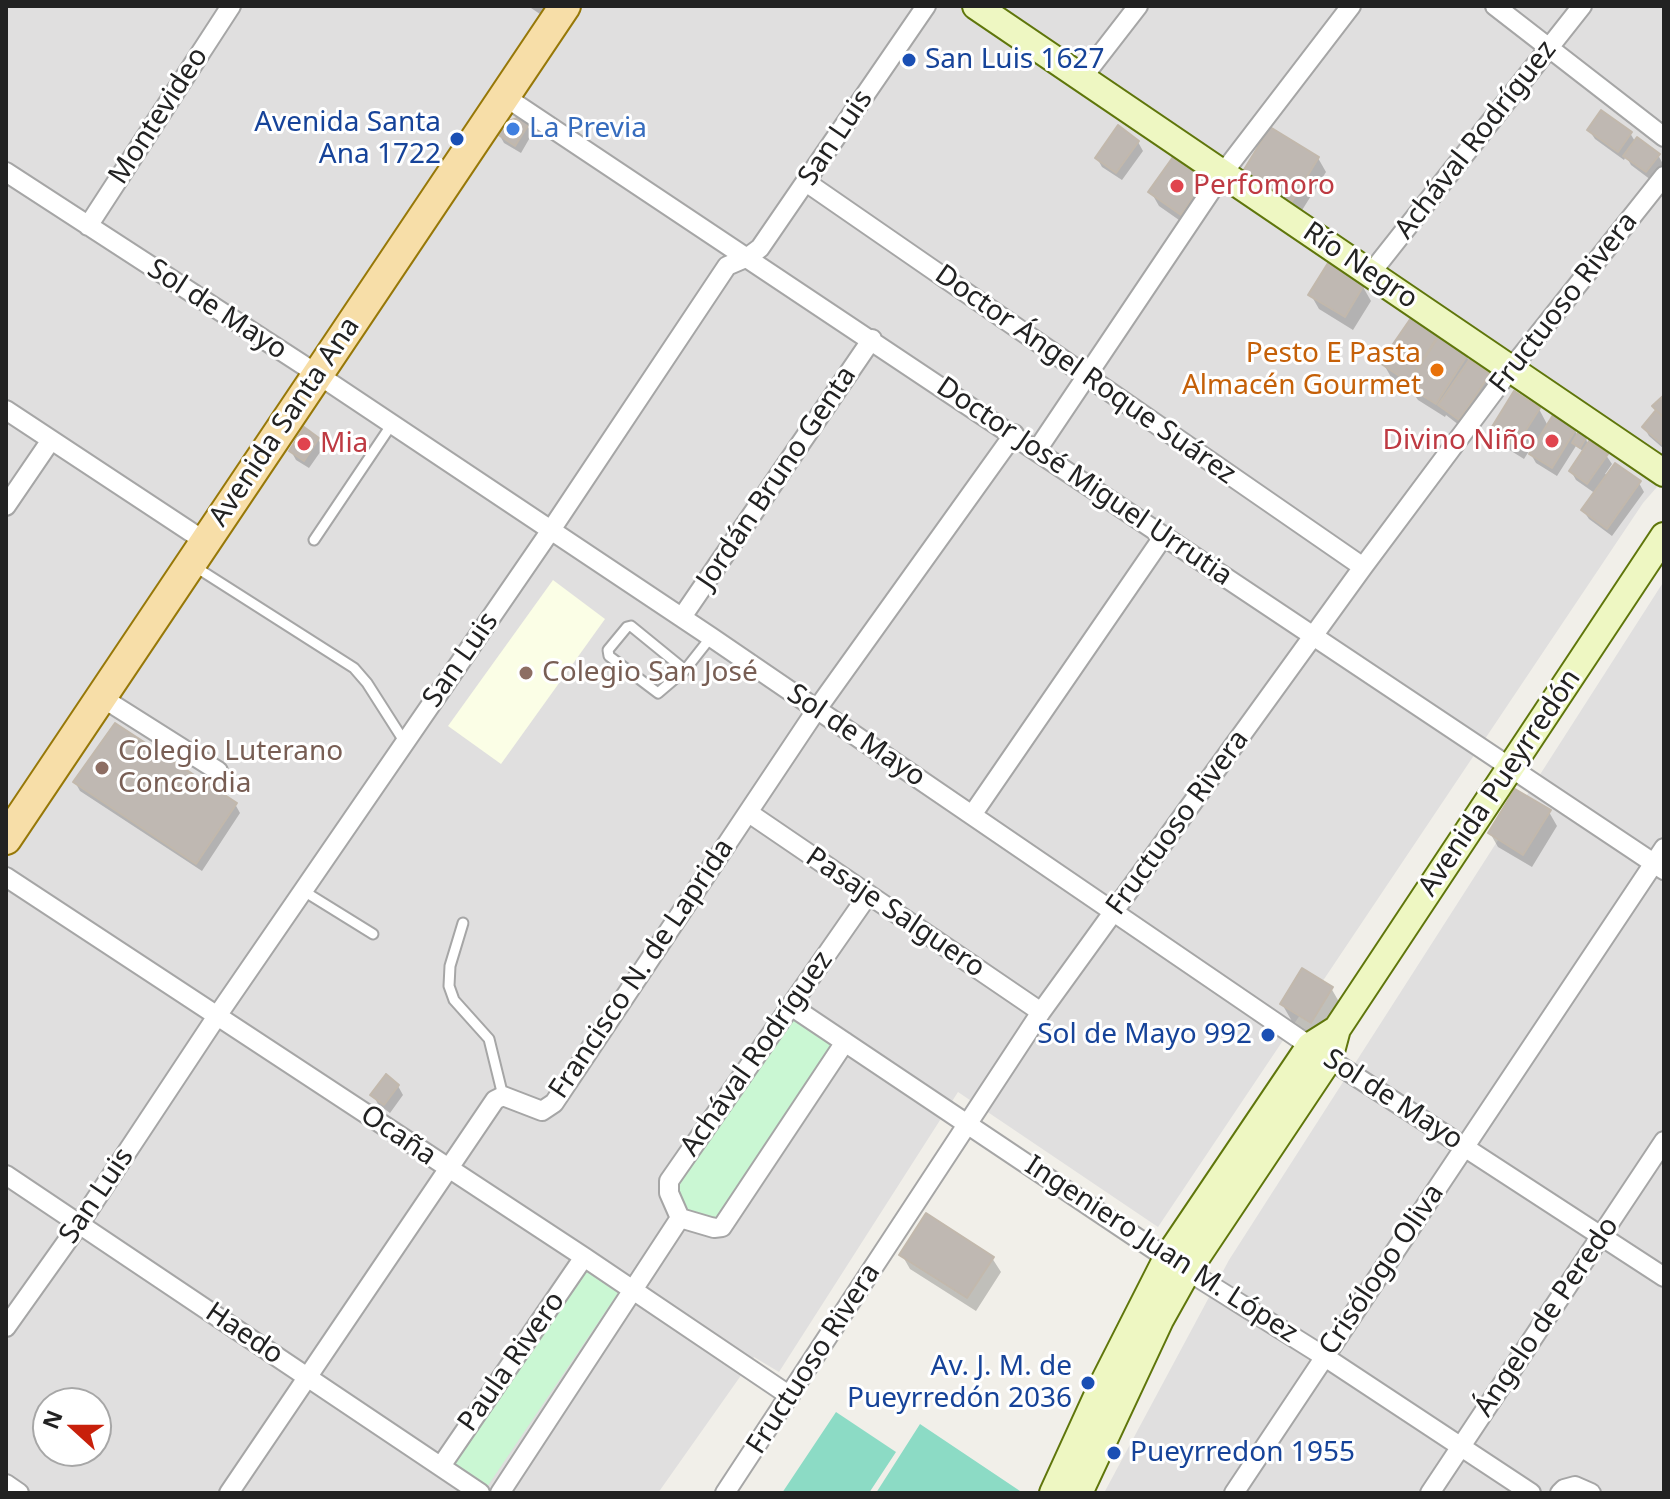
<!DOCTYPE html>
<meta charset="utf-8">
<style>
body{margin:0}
#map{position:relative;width:1670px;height:1499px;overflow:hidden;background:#f1efe9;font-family:"Noto Sans",sans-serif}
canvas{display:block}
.frame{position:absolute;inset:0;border:8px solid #222;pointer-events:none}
.north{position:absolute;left:32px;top:1387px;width:80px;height:80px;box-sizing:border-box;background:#fff;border:2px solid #a7a7a7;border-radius:50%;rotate:291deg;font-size:22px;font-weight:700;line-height:32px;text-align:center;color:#222}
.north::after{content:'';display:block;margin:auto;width:28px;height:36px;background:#c8200b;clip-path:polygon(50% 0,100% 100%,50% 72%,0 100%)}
</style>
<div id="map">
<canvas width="1670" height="1499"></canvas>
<div class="frame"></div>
<div class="north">N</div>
</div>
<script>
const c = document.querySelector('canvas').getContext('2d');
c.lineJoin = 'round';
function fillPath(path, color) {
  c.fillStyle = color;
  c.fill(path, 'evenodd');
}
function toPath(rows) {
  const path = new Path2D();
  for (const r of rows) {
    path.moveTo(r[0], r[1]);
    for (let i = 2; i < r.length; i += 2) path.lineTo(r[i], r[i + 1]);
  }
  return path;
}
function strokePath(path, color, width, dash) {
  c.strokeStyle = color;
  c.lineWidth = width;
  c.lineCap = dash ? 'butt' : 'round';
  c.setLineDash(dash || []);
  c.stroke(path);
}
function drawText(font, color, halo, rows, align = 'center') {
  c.font = font + ' "Noto Sans",sans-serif';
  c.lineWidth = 6;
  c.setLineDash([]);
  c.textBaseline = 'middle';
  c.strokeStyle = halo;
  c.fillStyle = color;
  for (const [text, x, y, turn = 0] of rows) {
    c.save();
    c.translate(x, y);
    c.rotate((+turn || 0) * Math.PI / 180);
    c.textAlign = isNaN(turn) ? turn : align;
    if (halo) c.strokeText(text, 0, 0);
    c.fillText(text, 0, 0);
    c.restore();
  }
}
fillPath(toPath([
 [6,6,1664,6,1664,479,1643,503,1158,1227,958,1092,779,1372,754,1357,658,1493,6,1493],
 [48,1403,96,1403,96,1451,48,1451],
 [1664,581,1664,1493,1104,1493,1229,1260]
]), '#e0dfdf');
fillPath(toPath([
 [553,580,605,619,501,764,448,726]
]), '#fbfee6');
fillPath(toPath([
 [793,1011,839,1042,721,1221,684,1213,676,1181],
 [584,1270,618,1293,485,1490,450,1466]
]), '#caf7d3');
fillPath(toPath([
 [836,1412,896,1452,869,1493,782,1493],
 [920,1424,1023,1493,876,1493]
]), '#8cdbc5');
fillPath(toPath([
 [528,6,554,6,546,18],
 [527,125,532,134,521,153,504,143,499,134],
 [1589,130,1630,133,1636,143,1658,155,1663,164,1651,180,1631,165,1626,156,1624,160,1595,139],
 [1138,142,1143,151,1122,180,1102,167,1097,158],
 [1318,158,1326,172,1299,215,1252,187],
 [1204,180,1212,194,1189,227,1159,206,1151,192],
 [1363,287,1371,301,1353,330,1319,309,1311,295],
 [1439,335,1466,356,1471,363,1489,376,1497,390,1468,432,1446,415,1445,417,1418,400,1413,393,1391,377,1383,363],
 [1664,398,1664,449,1649,436,1644,427,1657,411],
 [1539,409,1548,426,1575,431,1578,436,1586,438,1587,442,1606,455,1612,464,1605,474,1639,483,1644,492,1612,536,1589,519,1583,510,1596,494,1576,480,1571,471,1584,452,1576,446,1557,476,1536,463,1529,451,1524,459,1500,444,1492,430],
 [318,439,323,448,309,468,296,460,291,451],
 [75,782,235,804,240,813,202,871,80,791],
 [1549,812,1557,826,1532,867,1498,847,1490,833],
 [1331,988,1342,1007,1322,1040,1293,1023,1282,1004],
 [398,1086,403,1095,390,1113,378,1104,373,1095],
 [902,1255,992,1258,1001,1272,976,1311,910,1269]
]), '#0003');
const building = toPath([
 [1601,110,1632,132,1618,152,1587,130,1601,110],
 [520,117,529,124,515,146,497,134,503,123,520,117],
 [1118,125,1139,141,1116,173,1095,158,1118,125],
 [1270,127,1319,157,1291,203,1242,173,1270,127],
 [1637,137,1660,154,1646,172,1623,156,1637,137],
 [1173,157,1205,179,1181,215,1148,192,1173,157],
 [1328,263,1364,285,1345,317,1308,295,1328,263],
 [1413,315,1440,333,1408,382,1380,363,1413,315],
 [1439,336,1468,354,1436,404,1407,386,1439,336],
 [1469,360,1490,374,1459,420,1438,405,1469,360],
 [1514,391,1540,408,1516,446,1490,430,1514,391],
 [1664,395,1664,418,1652,406,1664,395],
 [1656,410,1664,418,1664,446,1642,427,1656,410],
 [1553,415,1576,429,1552,468,1529,454,1553,415],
 [304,427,319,438,304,461,289,451,304,427],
 [1579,431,1587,436,1580,448,1572,443,1579,431],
 [1589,441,1608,454,1587,484,1569,471,1589,441],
 [1615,463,1641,481,1607,529,1581,510,1615,463],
 [115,723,237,803,196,864,73,782,115,723],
 [1515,789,1551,810,1523,855,1488,833,1515,789],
 [1302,968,1333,987,1311,1023,1280,1004,1302,968],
 [386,1074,399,1085,384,1105,370,1095,386,1074],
 [926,1213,994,1257,967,1298,899,1255,926,1213]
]);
fillPath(building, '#bfb8b2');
strokePath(building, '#c2b8ac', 2);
const lane = toPath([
 [314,540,392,424],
 [194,566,354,668,367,683,404,741],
 [685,670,631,626,627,627,608,650,609,656,658,693,685,670,711,637],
 [302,890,373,934],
 [463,923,450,966,449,986,454,1000,489,1039,503,1096]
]);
const street = toPath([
 [1495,6,1664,137],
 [1083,77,1138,6],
 [504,96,1664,870],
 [6,172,317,374,711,637,1329,1059,1664,1277],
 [806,182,1363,567],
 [88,226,231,6],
 [1371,273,1582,6],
 [6,410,206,542],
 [1037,450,1223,173,1351,6],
 [6,506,51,440],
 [682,617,872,339],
 [101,697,218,771],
 [749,813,1041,1012],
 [972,815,1163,537],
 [6,877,584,1257,790,1396],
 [791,1006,1167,1258,1325,1357,1531,1493],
 [845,1042,722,1227,714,1228,680,1218,669,1193,669,1181,868,895],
 [6,1175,480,1493],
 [6,1327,80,1223,217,1016,551,530,727,266,748,257,760,248,926,6],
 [441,1466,584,1257],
 [6,1484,19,1493],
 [229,1493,495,1100,503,1096,542,1111,554,1103,817,709,1014,434],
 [500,1493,680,1218],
 [725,1493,1041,1012,1363,567,1510,370,1664,176],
 [1234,1493,1664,848],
 [1430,1493,1664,1141],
 [1560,1493,1564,1489,1575,1486,1591,1493]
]);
const secondary = toPath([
 [976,6,1664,473],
 [1053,1493,1101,1388,1167,1258,1310,1046,1337,1029],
 [1079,1493,1160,1320,1188,1270,1329,1059,1337,1029,1664,536]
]);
const primary = toPath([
 [6,839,565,6]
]);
strokePath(lane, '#a6a6a6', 13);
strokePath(street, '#a6a6a6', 22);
strokePath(secondary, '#5f760b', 30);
strokePath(primary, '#977808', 34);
strokePath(lane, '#fff', 9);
strokePath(street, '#fff', 18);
strokePath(secondary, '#eef7c2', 26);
strokePath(primary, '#f7dea8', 30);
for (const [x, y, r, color] of [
 [909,60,8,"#1a4fb4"],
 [513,129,8,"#3f7fe0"],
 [457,139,8,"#1a4fb4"],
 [1177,186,8,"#e0444e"],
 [1437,370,8,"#e8710a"],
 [1552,441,8,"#e0444e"],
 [304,444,8,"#e0444e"],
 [526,673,8,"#8d6e63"],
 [102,768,8,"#8d6e63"],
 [1268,1035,8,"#1a4fb4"],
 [1088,1383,8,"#1a4fb4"],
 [1114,1453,8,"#1a4fb4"]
]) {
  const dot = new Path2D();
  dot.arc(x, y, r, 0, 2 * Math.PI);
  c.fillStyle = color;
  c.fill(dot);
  strokePath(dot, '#fff', 3);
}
drawText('28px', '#164399', '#fff', [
 ["San Luis 1627",925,60,"left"],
 ["Avenida Santa",441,123],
 ["Ana 1722",441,155],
 ["Sol de Mayo 992",1252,1035],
 ["Av. J. M. de",1072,1367],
 ["Pueyrredón 2036",1072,1399],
 ["Pueyrredon 1955",1130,1453,"left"]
], 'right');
drawText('28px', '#222', '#fff', [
 ["Montevideo",159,116,-57],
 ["San Luis",836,138,-56],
 ["Achával Rodríguez",1476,140,-52],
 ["Río Negro",1360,266,34],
 ["Fructuoso Rivera",1564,303,-52],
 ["Sol de Mayo",217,310,33],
 ["Doctor Ángel Roque Suárez",1085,375,35],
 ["Avenida Santa Ana",285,422,-56],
 ["Jordán Bruno Genta",777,478,-56],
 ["Doctor José Miguel Urrutia",1084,482,34],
 ["San Luis",461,660,-55],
 ["Sol de Mayo",856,736,34],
 ["Avenida Pueyrredón",1500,783,-56],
 ["Fructuoso Rivera",1178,823,-54],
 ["Pasaje Salguero",895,913,34],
 ["Francisco N. de Laprida",642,969,-56],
 ["Achával Rodríguez",757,1054,-55],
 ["Sol de Mayo",1393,1100,33],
 ["Ocaña",398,1136,34],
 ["San Luis",97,1196,-56],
 ["Ingeniero Juan M. López",1161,1250,33],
 ["Crisólogo Oliva",1382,1270,-56],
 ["Ángelo de Peredo",1547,1317,-56],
 ["Haedo",244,1334,34],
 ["Fructuoso Rivera",814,1359,-57],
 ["Paula Rivero",512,1362,-55]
]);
drawText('28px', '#366cbe', '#fff', [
 ["La Previa",529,129]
], 'left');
drawText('28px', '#be3a42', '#fff', [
 ["Perfomoro",1193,186],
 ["Divino Niño",1536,441,"right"],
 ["Mia",320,444]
], 'left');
drawText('28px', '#c56008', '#fff', [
 ["Pesto E Pasta",1421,354],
 ["Almacén Gourmet",1421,386]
], 'right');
drawText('28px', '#785e54', '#fff', [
 ["Colegio San José",542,673],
 ["Colegio Luterano",118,752],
 ["Concordia",118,784]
], 'left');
</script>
